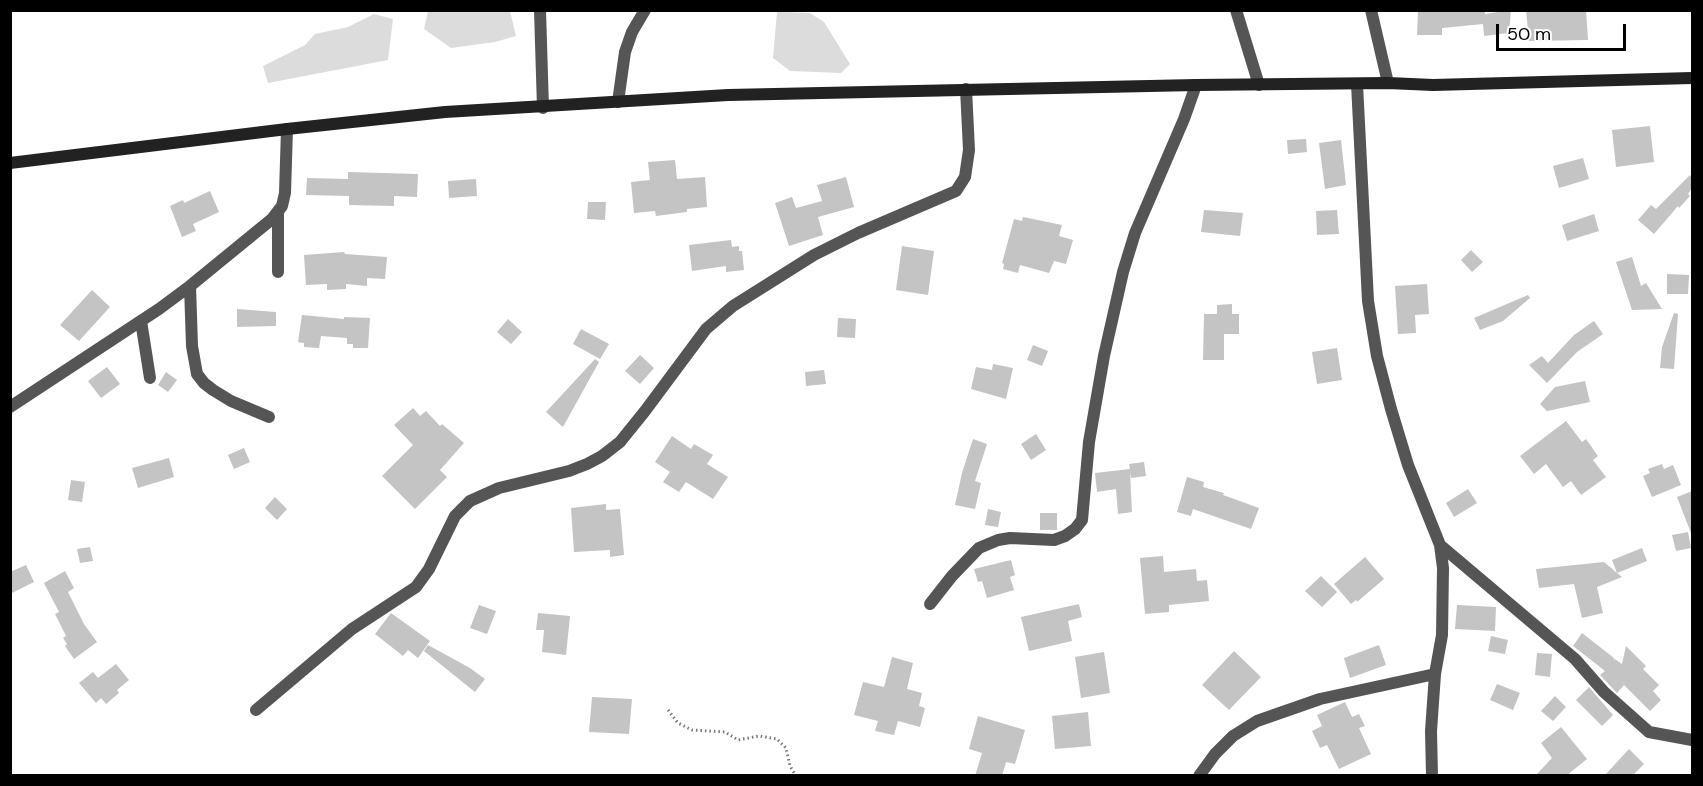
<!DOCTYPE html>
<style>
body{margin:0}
#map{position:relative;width:1703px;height:786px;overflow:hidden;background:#fff;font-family:"DM Sans",sans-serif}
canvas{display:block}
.frame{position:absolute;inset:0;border:12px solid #000;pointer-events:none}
.scale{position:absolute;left:1496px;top:24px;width:130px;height:27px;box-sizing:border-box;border:3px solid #000;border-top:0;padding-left:8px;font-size:18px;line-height:21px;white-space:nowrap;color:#000;-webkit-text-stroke:4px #fff;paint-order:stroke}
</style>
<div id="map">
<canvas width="1703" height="786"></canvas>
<div class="frame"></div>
<div class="scale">50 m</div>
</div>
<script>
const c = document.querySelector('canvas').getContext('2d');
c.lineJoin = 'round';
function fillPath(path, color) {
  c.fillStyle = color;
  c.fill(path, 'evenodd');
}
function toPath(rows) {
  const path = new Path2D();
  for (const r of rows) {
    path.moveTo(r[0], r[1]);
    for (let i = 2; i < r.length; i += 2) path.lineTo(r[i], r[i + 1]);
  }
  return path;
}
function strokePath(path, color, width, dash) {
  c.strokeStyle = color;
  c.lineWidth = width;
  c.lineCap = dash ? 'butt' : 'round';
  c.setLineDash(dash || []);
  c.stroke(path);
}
fillPath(toPath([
 [428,11,510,11,516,36,495,42,451,48,424,29],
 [777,12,810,13,824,22,850,64,841,73,790,71,773,58],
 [374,14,393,19,388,60,268,83,263,66,305,45,315,34,348,27]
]), '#dcdcdc');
fillPath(toPath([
 [1418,10,1485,10,1485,14,1511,10,1509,33,1484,36,1483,24,1442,28,1442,35,1417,35],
 [1526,10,1586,10,1588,40,1529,41],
 [1650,126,1654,162,1616,167,1612,130],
 [1306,139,1307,152,1288,154,1287,140],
 [1341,140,1346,185,1325,189,1319,143],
 [1583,158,1589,179,1559,188,1553,166],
 [675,160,677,179,705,177,707,207,687,209,687,212,656,216,655,211,634,213,631,182,650,180,648,162],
 [348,172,418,174,417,197,394,196,394,206,349,205,349,196,306,195,307,178,348,179],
 [1690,175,1692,178,1692,188,1688,194,1690,196,1679,208,1678,206,1654,234,1638,220,1651,205,1656,209],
 [846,177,854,207,818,217,823,235,789,246,775,203,792,197,796,208,822,201,817,185],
 [476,179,477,196,449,198,448,181],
 [210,191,219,212,193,224,196,231,182,237,170,206,183,200,184,203],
 [588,202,606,202,605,220,587,219],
 [1204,210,1243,213,1240,236,1201,232],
 [1337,210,1339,234,1317,235,1316,211],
 [1594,214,1599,231,1567,241,1562,225],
 [1023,217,1062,225,1059,236,1073,240,1066,264,1054,261,1049,273,1020,265,1018,273,1003,269,1004,264,1002,263,1014,219,1022,221],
 [731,240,732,247,739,246,739,251,742,251,744,270,726,272,726,266,692,271,689,245],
 [902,246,934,251,928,295,896,290],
 [1471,250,1483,262,1472,272,1461,260],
 [344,252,345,254,387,257,385,279,367,278,367,286,346,284,346,289,327,290,327,284,306,285,304,255],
 [1632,257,1641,286,1646,283,1662,309,1632,310,1616,262],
 [1667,274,1689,275,1688,294,1667,294],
 [1427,284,1429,314,1415,315,1416,333,1398,334,1395,286],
 [92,290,110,307,79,341,60,325],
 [1528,295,1530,298,1503,321,1480,330,1474,318],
 [1232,304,1232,314,1239,314,1239,334,1224,334,1224,360,1203,360,1204,314,1217,314,1217,305],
 [237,309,276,312,276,326,237,327],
 [1674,313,1678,314,1674,369,1660,368,1662,347],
 [302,315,344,319,344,317,370,318,368,348,353,348,353,344,347,344,347,338,321,336,319,348,304,347,304,343,298,342],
 [838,318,856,319,855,338,837,337],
 [508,319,522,332,511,344,497,332],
 [1594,321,1603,334,1577,352,1547,383,1529,365,1542,356,1548,363,1574,335],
 [581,329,609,344,600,359,573,344],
 [1033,345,1048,351,1042,366,1027,360],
 [1337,348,1342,380,1317,384,1312,352],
 [640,355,654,368,640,384,625,371],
 [595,359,599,362,563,427,546,412],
 [993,364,1013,368,1006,399,971,389,976,367,992,370],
 [107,367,120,384,101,398,88,381],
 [824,370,826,384,806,386,805,372],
 [166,372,177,380,168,392,158,385],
 [1585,381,1590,402,1547,411,1540,404,1555,387],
 [413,408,420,416,426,411,440,426,442,424,464,443,440,470,447,477,415,509,382,476,413,445,394,425],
 [1566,421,1582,442,1586,439,1598,456,1593,460,1606,477,1581,495,1571,481,1563,487,1546,464,1534,474,1520,456],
 [1036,434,1046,450,1031,460,1021,444],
 [672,436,691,449,694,444,713,455,707,464,728,477,713,499,686,482,679,492,663,482,670,472,655,462],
 [973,439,987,444,975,481,981,483,975,509,955,505,962,473],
 [244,448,250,462,234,469,228,455],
 [169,458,174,477,138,488,132,468],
 [1144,462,1146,476,1131,478,1130,472,1132,512,1118,514,1116,489,1097,492,1095,473,1130,469,1129,464],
 [1662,464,1664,469,1673,465,1681,485,1652,497,1643,476,1650,473,1648,469],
 [1187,477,1204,482,1203,487,1224,493,1223,495,1259,508,1251,529,1193,509,1191,516,1177,512],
 [71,480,85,482,82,502,68,500],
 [1468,489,1477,503,1454,517,1446,503],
 [1692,491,1692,533,1691,533,1677,497],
 [275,497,287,509,277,520,265,508],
 [606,504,606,510,620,509,624,555,610,557,610,550,574,552,571,508],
 [988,509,1001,512,998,527,985,525],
 [1040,513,1057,513,1057,530,1040,530],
 [1688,532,1691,548,1676,551,1672,535],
 [90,547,93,561,80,563,77,549],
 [1642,548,1647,561,1617,573,1612,560],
 [1163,556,1164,572,1196,569,1197,581,1207,580,1209,601,1169,605,1169,612,1145,614,1140,558],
 [1365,557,1384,579,1357,602,1356,600,1351,604,1334,584],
 [1011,560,1015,575,1010,577,1014,590,987,598,982,581,978,582,974,569],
 [1604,562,1622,577,1597,587,1603,613,1582,618,1574,584,1539,588,1536,569],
 [26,565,34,582,10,594,10,572],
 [65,571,74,588,68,592,84,624,97,642,74,659,65,646,67,644,63,638,66,636,55,614,59,612,44,583],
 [1321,576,1337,592,1322,607,1305,591],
 [1079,604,1082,617,1068,621,1072,641,1029,651,1021,617],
 [479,605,496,611,487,634,470,628],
 [1457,605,1496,607,1495,631,1455,629],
 [391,613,430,641,418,658,408,650,403,656,375,634],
 [538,613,570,616,566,655,542,652,544,630,536,630],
 [1582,633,1614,658,1615,661,1615,659,1622,664,1626,646,1646,666,1643,669,1659,685,1653,691,1661,700,1650,711,1624,685,1617,693,1600,675,1605,671,1573,646],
 [1491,636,1508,640,1505,654,1488,651],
 [428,645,470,668,485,679,475,692,424,651],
 [1379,645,1386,665,1350,678,1344,658],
 [1234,651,1261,677,1229,710,1202,685],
 [1104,652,1110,693,1081,698,1075,657],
 [1537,653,1552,654,1550,677,1535,675],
 [892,657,913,663,907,689,922,693,919,706,925,708,920,727,898,721,894,735,875,731,878,721,854,715,863,682,884,687],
 [116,664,129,680,117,690,119,693,106,704,101,698,96,703,79,683,93,672,98,678],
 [1497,684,1520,693,1513,710,1490,700],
 [1589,687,1613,715,1602,726,1576,700],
 [1555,696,1566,707,1553,721,1541,711],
 [592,697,632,699,629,734,589,732],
 [1345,702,1352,717,1359,714,1365,726,1359,728,1371,754,1339,769,1327,745,1320,748,1312,731,1322,726,1317,715],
 [1088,712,1091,746,1055,749,1052,716],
 [978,716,1025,730,1015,764,1006,762,1002,776,975,776,982,753,969,749],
 [1561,727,1587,759,1566,776,1535,776,1552,758,1541,743],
 [1629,749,1644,764,1632,776,1604,776]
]), '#c4c4c4');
strokePath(toPath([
 [668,710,678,723,692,730,725,732,738,740,759,736,777,739,786,748,790,766,796,776]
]), '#777', 3, [1.5, 3]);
strokePath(toPath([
 [540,10,543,108],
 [1236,10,1259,85],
 [1371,10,1388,83],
 [1357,84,1368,301,1377,356,1391,409,1408,465,1440,545,1443,568,1442,635,1435,674,1431,731,1432,776],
 [618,102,625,52,632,32,645,10],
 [278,272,278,213],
 [190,286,192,346,197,374,204,383,213,390,231,401,269,417],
 [141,321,150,378],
 [10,407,159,309,190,286,272,219,282,206,285,193,287,129],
 [1440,545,1575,659,1604,692,1649,732,1692,740],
 [930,604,952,576,979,548,998,540,1010,538,1054,540,1065,536,1075,529,1082,520,1089,442,1104,356,1123,272,1135,233,1184,119,1196,85],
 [256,710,352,629,416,587,429,569,455,516,470,501,499,488,569,471,587,464,602,456,620,442,645,411,706,329,733,306,814,255,858,233,956,191,965,177,969,150,966,89],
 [1199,776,1215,754,1233,736,1257,721,1320,699,1435,674]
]), '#555', 12);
strokePath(toPath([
 [10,163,287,129,445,112,728,95,1196,85,1388,83,1433,85,1692,78]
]), '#222', 12);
</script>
